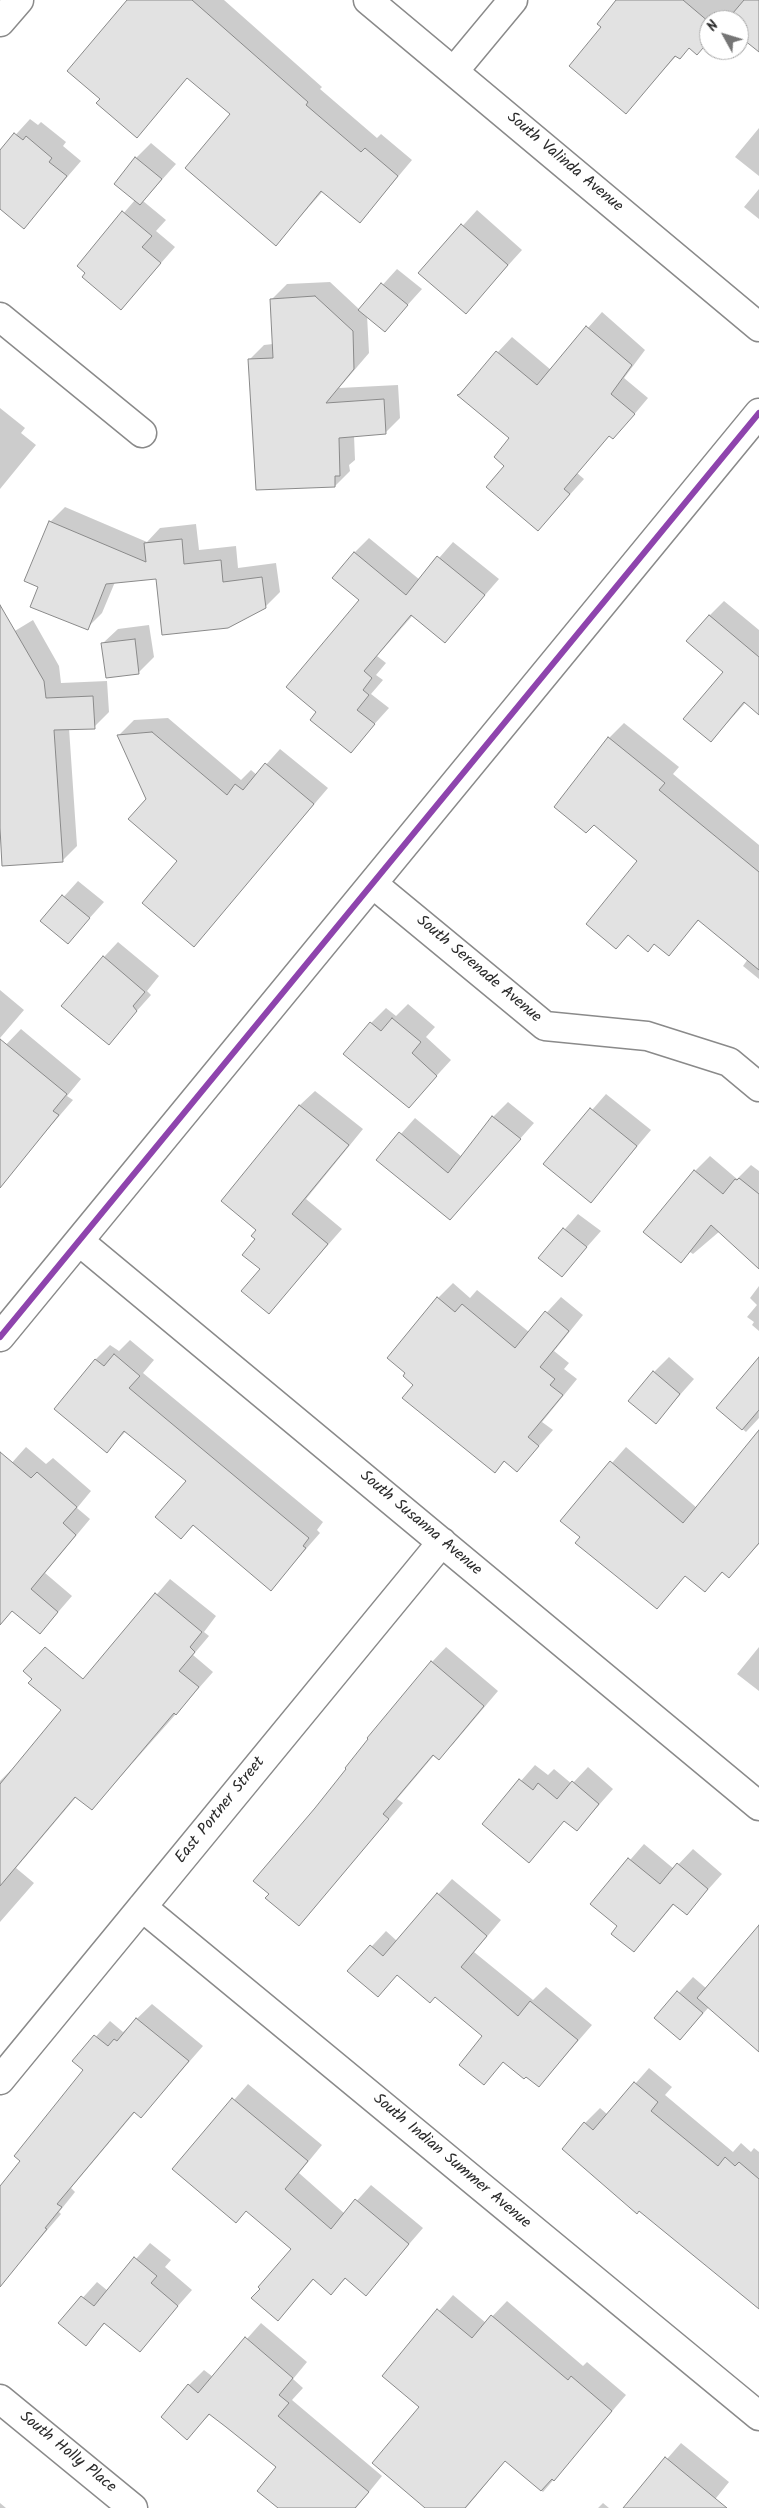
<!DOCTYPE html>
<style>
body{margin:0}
#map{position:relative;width:759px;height:2508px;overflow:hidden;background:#fff;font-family:Kalam,sans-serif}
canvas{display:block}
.north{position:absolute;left:699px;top:10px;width:50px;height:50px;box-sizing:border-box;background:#fff;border:1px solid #aaa;border-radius:50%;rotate:309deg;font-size:14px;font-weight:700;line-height:20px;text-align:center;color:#2b2b2b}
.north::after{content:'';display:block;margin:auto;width:18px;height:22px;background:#757575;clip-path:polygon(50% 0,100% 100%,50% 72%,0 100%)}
</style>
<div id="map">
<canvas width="759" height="2508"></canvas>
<div class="north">N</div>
</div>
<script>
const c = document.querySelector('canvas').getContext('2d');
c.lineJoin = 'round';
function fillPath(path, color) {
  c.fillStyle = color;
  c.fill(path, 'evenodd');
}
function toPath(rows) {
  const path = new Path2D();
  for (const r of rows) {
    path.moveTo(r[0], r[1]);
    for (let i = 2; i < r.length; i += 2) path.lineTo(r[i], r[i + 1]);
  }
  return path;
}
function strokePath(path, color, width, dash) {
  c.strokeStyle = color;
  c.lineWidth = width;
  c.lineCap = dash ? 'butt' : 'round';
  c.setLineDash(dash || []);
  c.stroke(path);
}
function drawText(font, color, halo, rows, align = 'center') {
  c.font = font + ' Kalam,sans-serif';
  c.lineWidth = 4.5;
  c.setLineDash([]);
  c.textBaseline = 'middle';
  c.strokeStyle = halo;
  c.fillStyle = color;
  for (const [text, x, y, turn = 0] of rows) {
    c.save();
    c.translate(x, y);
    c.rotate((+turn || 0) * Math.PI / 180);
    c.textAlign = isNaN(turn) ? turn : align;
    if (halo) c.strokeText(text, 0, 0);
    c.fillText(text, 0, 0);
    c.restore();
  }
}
fillPath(toPath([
 [129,0,224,0,322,87,320,89,377,138,381,134,412,160,360,222,323,191,276,244,231,114,188,77,137,136,102,98],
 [618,0,759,0,759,51,739,34,739,20,709,20,709,41,697,53,690,47,677,55,626,112,603,27],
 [30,119,38,125,41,122,66,142,63,146,81,161,24,227,0,207,0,152],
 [759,128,759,176,735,157],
 [151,143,176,164,143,201,166,220,156,231,175,247,121,309,78,266,135,200,136,158],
 [759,189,759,219,744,207],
 [477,210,522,250,466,312,420,273],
 [397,269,422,289,385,330,367,315,369,353,339,388,398,385,400,418,385,433,354,435,355,460,349,465,350,471,335,486,249,360,264,345,273,344,272,299,287,284,330,282,360,310],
 [602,312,645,350,624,378,648,398,627,423,610,435,577,473,584,479,538,530,506,465,511,438,459,394,512,337,551,370],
 [0,408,25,428,21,433,36,445,0,489],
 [65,507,147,542,160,528,196,524,199,550,236,546,238,568,276,563,280,592,265,607,157,578,115,582,102,613,87,628,40,586,50,522],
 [369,538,420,580,453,542,499,579,445,641,413,615,377,656,386,663,376,675,383,680,371,694,389,708,350,751,318,712,360,600,354,553],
 [724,601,759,630,759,713,746,702,711,741,725,672,709,616],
 [33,620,59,666,61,683,107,681,109,712,94,727,69,728,77,846,62,861,0,814,0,640],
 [149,625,154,657,139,672,103,643,118,629],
 [168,718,241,780,251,770,257,775,280,749,328,788,194,945,179,861,147,799,119,735,134,720],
 [624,723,679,767,673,774,759,845,759,979,743,966,748,959,699,920,668,954,655,943,648,950,629,935,616,947,639,861,594,824,556,806,609,738],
 [78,881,104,902,68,942,42,921],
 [118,942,159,976,147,991,151,995,108,1043,104,957],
 [0,990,24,1010,0,1038],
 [408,1004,435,1027,426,1037,451,1060,409,1106,371,1023,386,1008,396,1016],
 [21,1029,81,1079,67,1096,73,1100,5,1179,0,1175,0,1051],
 [315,1091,363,1129,306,1199,342,1229,269,1312,256,1239,257,1230,222,1201,300,1105],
 [606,1094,651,1130,591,1201,545,1164],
 [508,1102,534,1123,450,1218,378,1160,415,1118,462,1157,493,1117],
 [710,1156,737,1179,751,1165,759,1171,759,1269,720,1231,693,1254,690,1252,680,1261,695,1171],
 [578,1214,601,1231,562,1275,540,1258],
 [453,1283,470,1298,477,1290,529,1332,561,1297,583,1315,554,1351,569,1363,564,1369,577,1379,542,1422,553,1430,517,1471,505,1461,495,1471,415,1384,438,1298],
 [759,1286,759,1331,752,1325,754,1322,747,1317,757,1305,750,1298],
 [130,1340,154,1360,143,1373,323,1522,317,1530,320,1533,271,1589,194,1525,181,1537,187,1481,126,1431,107,1451,96,1359,110,1345,119,1351],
 [669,1357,694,1379,656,1422,654,1372],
 [759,1359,759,1418,746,1432,718,1408],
 [759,1435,759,1544,729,1576,723,1572,705,1591,686,1575,657,1607,562,1520,626,1447,697,1508],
 [26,1447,46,1464,53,1458,91,1491,77,1508,90,1519,45,1573,72,1596,40,1633,7,1605,0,1613,0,1476],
 [170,1579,216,1616,204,1632,209,1636,193,1655,213,1672,92,1809,77,1796,16,1868,34,1883,0,1922,0,1781,11,1770,12,1771,62,1710,60,1708],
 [446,1647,498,1691,454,1743,439,1758,435,1754,397,1799,403,1803,299,1924,316,1809,432,1662],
 [759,1647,759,1691,737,1674],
 [535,1765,548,1775,554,1769,572,1784,588,1767,613,1789,577,1830,565,1820,529,1861,483,1824],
 [644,1844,674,1869,693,1849,722,1874,687,1913,675,1903,634,1951,619,1926,592,1904],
 [452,1879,501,1920,474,1952,533,2000,546,1987,592,2025,539,2086,504,2061,484,2083,484,2036,435,1996,398,1974,378,1995,349,1971,386,1931,397,1941],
 [759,1928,759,2026,709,2007,680,2039,656,2018,693,1977,707,1989],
 [152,2004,203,2046,141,2117,135,2112,71,2188,75,2192,59,2212,61,2214,6,2278,0,2273,0,2187,22,2161,84,2070,74,2061,110,2021,123,2032],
 [649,2068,672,2087,665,2095,733,2152,741,2143,751,2152,754,2148,759,2152,759,2309,640,2209,585,2123,600,2108,608,2115],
 [248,2084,322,2145,299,2173,345,2214,371,2185,423,2228,366,2294,346,2278,331,2293,314,2279,278,2320,293,2248,247,2210,236,2221,174,2169],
 [150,2243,171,2260,165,2267,192,2290,139,2350,106,2322,86,2344,60,2323,97,2282,108,2291],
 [453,2295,486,2323,507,2301,583,2366,587,2362,626,2395,543,2492,506,2460,466,2508,426,2508,420,2407,383,2375],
 [261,2323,307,2362,293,2379,303,2388,292,2400,382,2476,356,2508,279,2508,278,2467,210,2414,187,2438,189,2385,204,2370,213,2377],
 [681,2443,729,2482,708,2508,624,2508],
 [0,2503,6,2508,0,2508],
 [603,2503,609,2508,598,2508]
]), '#0003');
const building = toPath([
 [127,0,192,0,308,102,306,105,361,152,365,148,398,176,360,223,321,191,276,246,185,168,230,114,187,78,137,138,96,103,100,99,67,71,127,0],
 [616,0,683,0,709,22,709,41,697,55,689,48,680,59,675,56,626,114,569,66,601,27,597,24,616,0],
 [744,0,759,0,759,52,739,36,739,20,727,20,744,0],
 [14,133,23,140,26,136,52,158,49,162,67,176,24,229,0,209,0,150,14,133],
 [135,157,162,179,140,205,114,184,135,157],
 [122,211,152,236,142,247,161,263,121,310,82,277,85,273,77,266,122,211],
 [461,224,508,265,466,314,418,273,461,224],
 [381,283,408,305,385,332,358,310,381,283],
 [315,296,353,331,354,369,326,403,384,399,386,434,339,438,340,476,335,476,335,487,256,490,248,359,273,358,270,299,315,296],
 [586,326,632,365,611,394,635,414,613,439,609,436,564,489,570,494,538,531,486,487,504,466,494,457,509,438,457,395,460,394,496,351,537,385,586,326],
 [49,521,146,562,144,543,182,539,184,564,221,560,223,582,262,577,266,608,228,628,162,635,156,579,106,584,88,630,30,607,38,587,24,581,49,521],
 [354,552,406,595,437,556,485,595,445,643,411,615,364,671,372,678,363,690,369,695,357,710,375,724,351,753,310,720,316,712,286,687,359,600,332,578,354,552],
 [0,605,44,681,46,698,93,696,95,729,54,730,63,862,2,866,0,828,0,605],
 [709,615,759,657,759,715,744,702,711,742,683,719,723,672,686,641,709,615],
 [135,639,139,674,106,678,101,643,135,639],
 [152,732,227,795,235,784,243,790,265,763,314,804,194,947,142,903,177,861,128,819,146,799,117,735,152,732],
 [608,737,665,783,659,790,759,872,759,970,698,920,669,956,654,944,648,952,628,935,616,949,586,924,637,861,594,825,586,833,554,807,608,737],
 [62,895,90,918,68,944,40,921,62,895],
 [103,956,145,992,133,1006,137,1011,109,1045,61,1006,103,956],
 [392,1018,421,1042,412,1053,437,1076,409,1108,343,1054,370,1022,381,1031,392,1018],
 [0,1039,67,1094,53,1111,59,1115,0,1188,0,1039],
 [299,1105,349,1145,292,1214,328,1244,269,1314,241,1291,260,1269,242,1255,255,1239,251,1236,256,1230,221,1201,299,1105],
 [590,1108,637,1146,591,1203,543,1164,590,1108],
 [492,1116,521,1139,450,1220,376,1160,399,1132,448,1173,492,1116],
 [694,1170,723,1194,735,1179,737,1180,739,1178,759,1194,759,1269,711,1225,681,1263,643,1232,694,1170],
 [563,1228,587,1247,562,1277,538,1258,563,1228],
 [437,1297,455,1312,462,1304,515,1348,545,1311,569,1331,540,1367,555,1379,550,1385,563,1395,528,1437,539,1446,517,1472,504,1461,495,1473,402,1398,413,1385,403,1376,405,1373,387,1358,437,1297],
 [114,1354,140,1376,129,1388,309,1538,303,1546,306,1548,271,1591,193,1525,181,1539,155,1517,186,1481,124,1431,107,1453,54,1409,95,1359,104,1366,114,1354],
 [759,1357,759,1410,742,1430,716,1408,759,1357],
 [653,1371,680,1394,656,1424,628,1401,653,1371],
 [759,1430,759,1543,729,1578,722,1572,705,1592,685,1576,657,1609,575,1543,580,1537,560,1521,610,1461,683,1523,759,1430],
 [0,1452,31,1478,37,1472,77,1507,63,1523,76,1535,31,1589,58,1612,40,1634,12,1611,0,1625,0,1452],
 [155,1593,202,1632,190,1647,195,1652,179,1671,199,1687,176,1715,174,1713,92,1810,75,1797,0,1886,0,1784,61,1710,28,1683,32,1679,23,1671,45,1647,83,1679,155,1593],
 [431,1661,484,1706,439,1760,433,1755,383,1814,389,1819,299,1926,265,1898,269,1894,253,1881,315,1808,346,1769,345,1768,368,1739,367,1738,431,1661],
 [519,1779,533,1790,538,1783,557,1799,572,1781,599,1804,577,1831,564,1821,529,1863,482,1824,519,1779],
 [628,1858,660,1884,677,1863,708,1889,687,1915,673,1904,634,1952,611,1934,617,1926,590,1904,628,1858],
 [437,1893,487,1936,461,1967,518,2016,530,2001,578,2040,539,2087,526,2077,524,2079,503,2062,484,2085,459,2065,482,2036,435,1997,430,2003,397,1975,378,1997,347,1971,370,1945,383,1956,437,1893],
 [759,1925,759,2052,697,1998,759,1925],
 [677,1991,703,2013,680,2040,654,2018,677,1991],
 [136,2018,189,2061,141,2118,134,2112,57,2204,62,2207,45,2228,47,2229,0,2287,0,2186,20,2161,14,2156,83,2070,72,2061,94,2035,108,2046,114,2039,117,2041,136,2018],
 [634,2082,658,2102,651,2111,718,2166,725,2157,735,2166,739,2162,759,2179,759,2309,639,2211,637,2214,562,2149,584,2122,593,2130,634,2082],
 [232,2098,308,2161,285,2189,331,2229,355,2199,409,2244,366,2296,345,2278,331,2295,313,2279,278,2321,251,2298,260,2289,258,2287,291,2249,246,2211,236,2223,172,2169,232,2098],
 [134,2257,157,2276,151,2283,178,2306,140,2352,104,2323,86,2346,58,2323,81,2296,94,2306,134,2257],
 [437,2309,472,2338,491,2315,568,2380,571,2376,612,2411,554,2481,552,2479,541,2491,505,2461,465,2508,425,2508,372,2463,419,2407,382,2376,437,2309],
 [245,2337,293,2378,279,2395,289,2403,278,2416,369,2492,355,2508,278,2508,257,2491,276,2467,226,2427,209,2414,187,2440,161,2417,188,2384,198,2393,245,2337],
 [665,2457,727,2508,623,2508,665,2457]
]);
fillPath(building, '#e2e2e2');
strokePath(building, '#8a8a8a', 1);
const street = toPath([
 [0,22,19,0],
 [454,71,513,0],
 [0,317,142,433],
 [373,884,545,1026,647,1036,729,1062,759,1087],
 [80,1242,759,1806],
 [142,1907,759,2416],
 [0,2080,442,1542],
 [0,2399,133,2508]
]);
const secondary = toPath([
 [368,0,759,327],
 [0,1337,759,413]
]);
strokePath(street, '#8a8a8a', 31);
strokePath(secondary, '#8a8a8a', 31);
strokePath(street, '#fff', 28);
strokePath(secondary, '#fff', 28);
strokePath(toPath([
 [0,1337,759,413]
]), '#8e44ad', 6);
drawText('16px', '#2b2b2b', '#fff', [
 ["South Valinda Avenue",564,163,40],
 ["South Serenade Avenue",478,970,40],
 ["South Susanna Avenue",420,1524,40],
 ["East Portner Street",221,1811,-51],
 ["South Indian Summer Avenue",451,2162,40],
 ["South Holly Place",67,2453,39]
]);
</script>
